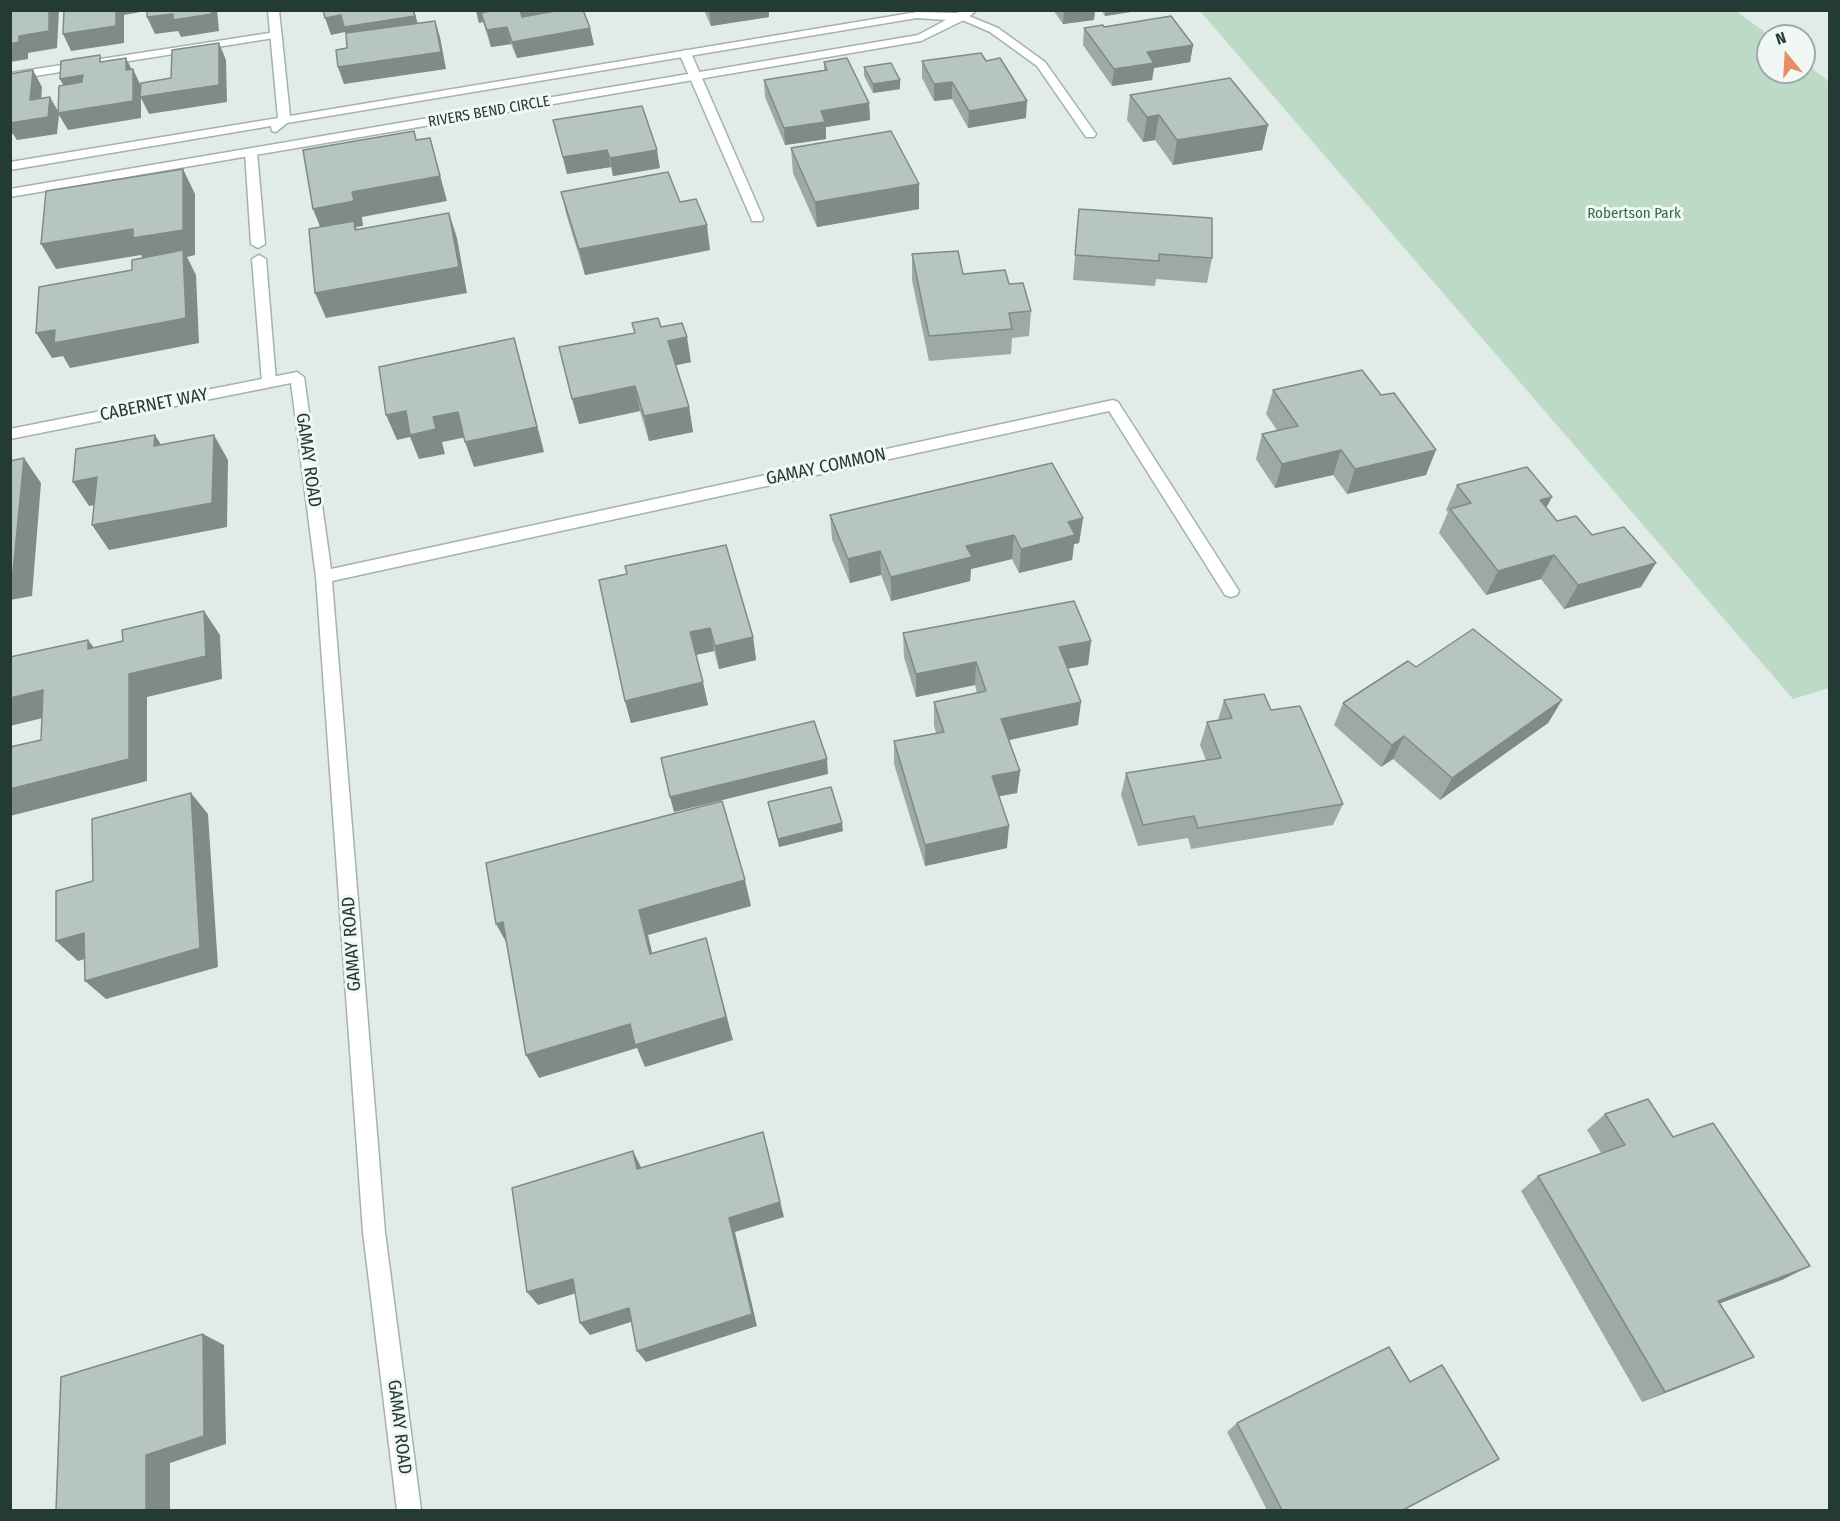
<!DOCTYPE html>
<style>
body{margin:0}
#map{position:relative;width:1840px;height:1521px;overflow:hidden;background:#e1ebe7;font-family:"Fira Sans Condensed",sans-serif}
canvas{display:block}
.frame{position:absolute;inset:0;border:12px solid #233a35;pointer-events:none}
.north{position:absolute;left:1756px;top:24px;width:60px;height:60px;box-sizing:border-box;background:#f1f7f5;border:2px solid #9faba8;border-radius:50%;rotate:342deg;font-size:16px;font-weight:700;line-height:24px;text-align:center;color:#233a35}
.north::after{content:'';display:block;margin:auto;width:21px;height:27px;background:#e78c63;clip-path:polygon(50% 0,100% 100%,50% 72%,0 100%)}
</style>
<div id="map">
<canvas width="1840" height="1521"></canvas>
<div class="frame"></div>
<div class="north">N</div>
</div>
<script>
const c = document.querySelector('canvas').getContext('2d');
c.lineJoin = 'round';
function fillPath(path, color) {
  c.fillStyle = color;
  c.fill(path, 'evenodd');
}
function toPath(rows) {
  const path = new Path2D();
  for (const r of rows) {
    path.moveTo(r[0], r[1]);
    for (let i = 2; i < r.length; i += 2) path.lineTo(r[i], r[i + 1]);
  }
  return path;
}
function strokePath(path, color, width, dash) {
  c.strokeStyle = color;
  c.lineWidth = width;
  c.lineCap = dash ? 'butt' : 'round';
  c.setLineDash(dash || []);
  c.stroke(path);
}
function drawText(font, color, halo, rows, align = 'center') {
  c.font = font + ' "Fira Sans Condensed",sans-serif';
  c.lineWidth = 6;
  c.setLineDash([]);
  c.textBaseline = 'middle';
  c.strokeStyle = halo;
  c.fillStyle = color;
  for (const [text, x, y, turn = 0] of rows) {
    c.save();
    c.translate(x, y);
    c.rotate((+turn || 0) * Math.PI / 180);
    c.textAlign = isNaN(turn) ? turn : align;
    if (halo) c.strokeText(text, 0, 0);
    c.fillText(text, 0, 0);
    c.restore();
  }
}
fillPath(toPath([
 [1200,11,1736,11,1770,36,1768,72,1804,72,1804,62,1829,82,1829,688,1793,699]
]), '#bcdac6');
const service = toPath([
 [964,14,998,28,1045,62,1096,134,1094,137,1086,137,1037,66,990,32,960,19,960,15,964,14],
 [276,32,280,33,280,37,10,80,10,73,276,32],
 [685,50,691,53,763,218,762,221,752,221,751,218,679,53,685,50],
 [251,148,257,152,265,244,258,248,251,244,245,152,251,148],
 [259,255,266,259,276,382,269,387,262,382,252,259,259,255]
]);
const minor = toPath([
 [268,10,279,10,290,116,917,12,957,13,963,10,977,10,966,19,921,41,10,197,10,189,918,35,946,20,917,18,287,123,276,132,272,131,271,126,10,170,10,162,278,118,268,10],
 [297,372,304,377,331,569,1113,400,1118,402,1239,591,1237,595,1231,597,1225,595,1109,411,332,581,385,1232,421,1510,397,1510,363,1232,316,577,291,383,10,439,10,429,297,372]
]);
strokePath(service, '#a4b2ae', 3);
strokePath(minor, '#a4b2ae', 3);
fillPath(service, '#fff');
fillPath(minor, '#fff');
fillPath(toPath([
 [476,10,546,10,546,13,522,16,522,17,590,28,594,45,517,58,511,44,491,47,483,22,479,23],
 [704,10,771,10,769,11,769,17,711,26],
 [1053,10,1095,10,1094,20,1063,24],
 [1101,10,1143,10,1105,16],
 [1104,27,1193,45,1190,62,1154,68,1152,80,1112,86,1083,45,1084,28],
 [922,61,986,61,1026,118,968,128,952,99,934,101,922,78],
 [824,62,869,103,870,120,826,127,826,139,785,145,765,97,764,80,824,70],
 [864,67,900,80,900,89,873,93,864,76],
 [1130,95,1268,125,1262,150,1173,165,1155,140,1143,142,1127,120],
 [553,120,660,168,613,176,611,167,567,174],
 [791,148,919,184,919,209,817,227,793,173],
 [561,192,680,202,710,250,585,275,567,217],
 [1079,209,1212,258,1207,283,1156,279,1155,286,1073,280],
 [912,254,963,274,1009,284,1031,311,1029,336,1012,338,1011,354,929,361,912,280],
 [632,323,661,327,691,362,676,365,689,407,693,432,649,441,640,411,579,424,635,333],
 [1273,390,1426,475,1347,494,1333,475,1275,488,1256,459,1262,434,1277,430,1266,414],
 [1457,485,1552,497,1546,507,1557,521,1592,535,1641,587,1564,609,1541,579,1486,595,1439,533,1448,512,1446,510],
 [830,515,1083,518,1079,543,1074,544,1072,560,1019,573,1012,559,971,569,970,581,891,601,881,575,850,583,832,539],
 [599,580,753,637,756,660,719,669,714,651,696,655,708,705,631,723,625,701],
 [903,633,1091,641,1088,665,1068,668,1078,725,1009,740,1020,771,1017,793,999,796,1007,848,925,866,894,764,894,741,936,733,934,725,934,702,977,693,975,685,916,697,904,657],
 [1416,667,1562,700,1548,723,1440,800,1393,759,1381,767,1334,725,1343,703],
 [1224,700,1271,710,1343,804,1333,825,1191,849,1188,838,1138,846,1121,795,1126,773,1206,760,1200,745,1207,722,1218,720],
 [768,802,843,831,779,847],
 [1605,1114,1673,1137,1784,1279,1720,1303,1729,1368,1642,1402,1521,1191,1538,1176,1601,1153,1587,1130],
 [1237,1423,1403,1510,1267,1510,1227,1432]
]), '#9da9a5');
fillPath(toPath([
 [49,10,59,10,57,48,28,53,28,59,10,62,10,44],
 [116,10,140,10,140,12,124,15,124,43,71,51,63,34],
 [211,10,217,10,219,31,181,37,178,31,155,34,147,17,173,14],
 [414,10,420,32,349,44,345,32,331,35,325,18,341,15],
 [476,10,546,10,546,13,484,22,481,13,483,22,479,23],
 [709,10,771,10,769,11,769,17,711,26],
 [1064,10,1095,10,1094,20,1063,24],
 [1106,10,1143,10,1105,16],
 [435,21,440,37,446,69,344,84,338,67],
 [507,27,511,44,491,47,487,30],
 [590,28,594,45,517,58,512,42],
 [219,43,226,60,227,102,149,114,141,98,141,118,68,130,59,115,57,134,17,140,13,134,10,134,10,121,50,97,59,113,126,70,126,58,133,72,133,69,141,86,219,85],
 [1193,45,1190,62,1154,68,1152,80,1112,86,1114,69,1147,52],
 [33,70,42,87,40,117,30,100],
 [83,75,91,92,69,96,60,79],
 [900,80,900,89,873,93,873,84],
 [952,82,952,99,934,101,934,84],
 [1027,101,1026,118,968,128,969,111],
 [869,103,870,120,826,127,826,139,785,145,784,128,821,111],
 [1159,115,1155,140,1143,142,1147,117],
 [1268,125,1262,150,1173,165,1177,140],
 [430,138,447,201,362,217,363,226,356,227,364,246,323,234,313,209,352,192],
 [607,150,611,167,567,174,563,157],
 [657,150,660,168,613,176,610,158],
 [183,169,195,194,195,255,187,257,196,275,199,343,70,368,63,356,52,358,36,333,146,264,141,255,56,269,41,244],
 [919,184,919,209,817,227,815,202],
 [449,213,457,238,467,293,326,318,315,293],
 [707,225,710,250,585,275,579,249],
 [687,337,691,362,673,366,668,341],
 [514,338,521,363,544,452,474,467,465,442],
 [635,386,640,411,579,424,572,399],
 [689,407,693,432,649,441,644,416],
 [406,411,433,417,458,412,467,437,442,442,445,454,419,459,410,437,397,440,386,415],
 [155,435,170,459,154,446],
 [214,435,228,460,227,527,109,550,92,525],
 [1341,450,1333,475,1275,488,1282,464],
 [1436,450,1426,475,1347,494,1355,469],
 [24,458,41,483,32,596,10,600,10,572],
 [97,477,113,502,89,506,73,482],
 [1552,497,1539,521,1540,500],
 [1083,518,1079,543,1074,544,1072,560,1019,573,1021,549,1068,522],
 [1014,535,1012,559,971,569,970,581,891,601,891,577,966,546],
 [880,551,881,575,850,583,848,559],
 [1554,555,1541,579,1486,595,1498,571],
 [1656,563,1641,587,1564,609,1578,585],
 [204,611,220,635,222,679,147,697,147,781,10,816,10,789,129,674],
 [710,628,714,651,695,655,690,632],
 [753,637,756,660,719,669,715,646],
 [88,640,106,663,88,649],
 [1091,641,1088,665,1056,671,1059,647],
 [976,662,975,685,916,697,916,674],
 [703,682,708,705,631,723,625,701],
 [43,690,63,713,10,726,10,698],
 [1562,700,1548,723,1440,800,1452,778],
 [1081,702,1078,725,1000,742,1001,719],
 [1404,736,1393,759,1381,767,1392,745],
 [827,759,828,774,674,812,670,797],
 [1020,771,1017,793,990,798,992,776],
 [191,793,208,814,218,967,106,999,85,981],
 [842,823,843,831,779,847,778,839],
 [1009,826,1007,848,925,866,925,845],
 [745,880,751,906,648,935,658,978,650,954,639,910],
 [503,922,510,949,496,924],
 [84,933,105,953,78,961,56,941],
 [706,938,733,1040,645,1067,637,1048,539,1078,526,1055],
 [763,1132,784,1217,735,1232,757,1326,646,1362,637,1351,729,1218],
 [633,1151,641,1167,645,1184,637,1169],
 [1810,1266,1784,1279,1695,1313,1718,1301],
 [573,1279,583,1291,538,1305,527,1292],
 [629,1308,637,1320,590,1335,580,1323],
 [203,1334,224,1345,226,1444,170,1463,170,1510,146,1510,146,1455],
 [1754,1357,1729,1368,1642,1402,1665,1392]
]), '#808a86');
const building = toPath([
 [10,10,49,10,49,31,19,36,19,42,10,44,10,10],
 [64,10,116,10,116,26,63,34,64,10],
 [147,10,211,10,212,14,173,20,173,14,147,17,147,10],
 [323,10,413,10,415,16,344,27,341,15,325,18,323,10],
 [494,10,520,10,522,17,561,10,583,10,590,28,512,42,507,27,487,30,481,13,494,10],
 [1171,16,1193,45,1147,52,1154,63,1114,69,1084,28,1103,25,1104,27,1171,16],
 [435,21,441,52,338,67,336,50,347,48,346,33,435,21],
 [219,43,219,85,140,97,141,83,171,78,172,50,219,43],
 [981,53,986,61,1000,58,1027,101,969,111,952,82,934,84,922,61,981,53],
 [100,55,100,62,126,58,126,70,133,69,133,101,58,113,59,86,82,82,83,75,60,79,61,61,100,55],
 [847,58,869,103,821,111,825,122,784,128,764,80,827,70,824,62,847,58],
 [891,63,900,80,873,84,864,67,891,63],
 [33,70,30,100,50,97,48,117,10,123,10,74,33,70],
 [1230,78,1268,125,1177,140,1159,115,1147,117,1130,95,1230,78],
 [642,106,657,150,610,158,607,150,563,157,553,120,642,106],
 [414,131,416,140,430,138,440,176,352,192,354,201,313,209,303,150,414,131],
 [891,131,919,184,815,202,791,148,891,131],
 [183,169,183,230,133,238,133,229,41,244,46,191,183,169],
 [668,172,680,202,696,199,707,225,579,249,561,192,668,172],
 [1079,209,1212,218,1212,258,1159,254,1159,261,1075,255,1079,209],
 [449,213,459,267,315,293,309,229,354,221,355,230,449,213],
 [183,250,186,318,54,343,55,330,36,333,39,287,132,270,132,260,183,250],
 [958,251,963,274,1005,270,1009,284,1023,283,1031,311,1009,313,1012,329,929,336,912,254,958,251],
 [658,318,661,327,682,323,687,337,668,341,689,407,644,416,635,386,572,399,559,347,635,333,632,323,658,318],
 [514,338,537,427,465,442,458,412,433,417,436,429,410,435,406,411,386,415,379,367,514,338],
 [1362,370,1381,395,1394,393,1436,450,1355,469,1341,450,1282,464,1262,434,1298,426,1273,390,1362,370],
 [155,435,154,446,214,435,212,503,92,525,97,477,73,482,76,449,155,435],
 [24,458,13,572,10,572,10,461,24,458],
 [1052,463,1083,518,1068,522,1075,535,1021,549,1014,535,966,546,972,557,891,577,880,551,848,559,830,515,1052,463],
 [1527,467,1552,497,1540,500,1557,521,1576,516,1592,535,1624,527,1656,563,1578,585,1554,555,1498,571,1450,509,1471,503,1457,485,1527,467],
 [726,545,753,637,715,646,710,628,690,632,703,682,625,701,599,580,627,574,625,566,726,545],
 [1074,601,1091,641,1059,647,1081,702,1001,719,1020,771,992,776,1009,826,925,845,894,741,944,732,934,702,986,691,976,662,916,674,903,633,1074,601],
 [204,611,206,656,129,674,129,759,10,789,10,747,41,740,43,690,10,698,10,657,88,640,88,649,123,641,122,630,204,611],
 [1473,629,1562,700,1452,778,1404,736,1392,745,1343,703,1408,661,1416,667,1473,629],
 [1264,694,1271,710,1300,706,1343,804,1198,828,1194,816,1143,825,1126,773,1221,758,1207,722,1232,718,1224,700,1264,694],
 [814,721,827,759,670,797,661,758,814,721],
 [831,787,842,823,778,839,768,802,831,787],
 [191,793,200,948,85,981,84,933,56,941,56,891,93,881,92,819,191,793],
 [722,801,745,880,639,910,650,954,706,938,726,1017,635,1045,630,1024,526,1055,503,922,496,924,486,863,722,801],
 [1648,1099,1673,1137,1713,1123,1810,1266,1718,1301,1754,1357,1665,1392,1538,1176,1625,1145,1605,1114,1648,1099],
 [763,1132,780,1202,729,1218,752,1314,637,1351,629,1308,580,1323,573,1279,527,1292,512,1188,633,1151,637,1169,763,1132],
 [203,1334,204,1436,146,1455,146,1510,56,1510,61,1377,203,1334],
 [1389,1347,1410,1382,1442,1365,1499,1459,1403,1510,1282,1510,1237,1423,1389,1347]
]);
fillPath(building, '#b7c5c0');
strokePath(building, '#808a86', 1.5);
drawText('15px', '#233a35', '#f1f7f5', [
 ["RIVERS BEND CIRCLE",489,112,-10]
]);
drawText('15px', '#306d4c', '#f1f7f5', [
 ["Robertson Park",1634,214]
]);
drawText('18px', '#233a35', '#f1f7f5', [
 ["CABERNET WAY",154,405,-11],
 ["GAMAY ROAD",308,460,82],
 ["GAMAY COMMON",826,467,-12],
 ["GAMAY ROAD",352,944,-94],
 ["GAMAY ROAD",399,1427,83]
]);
</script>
